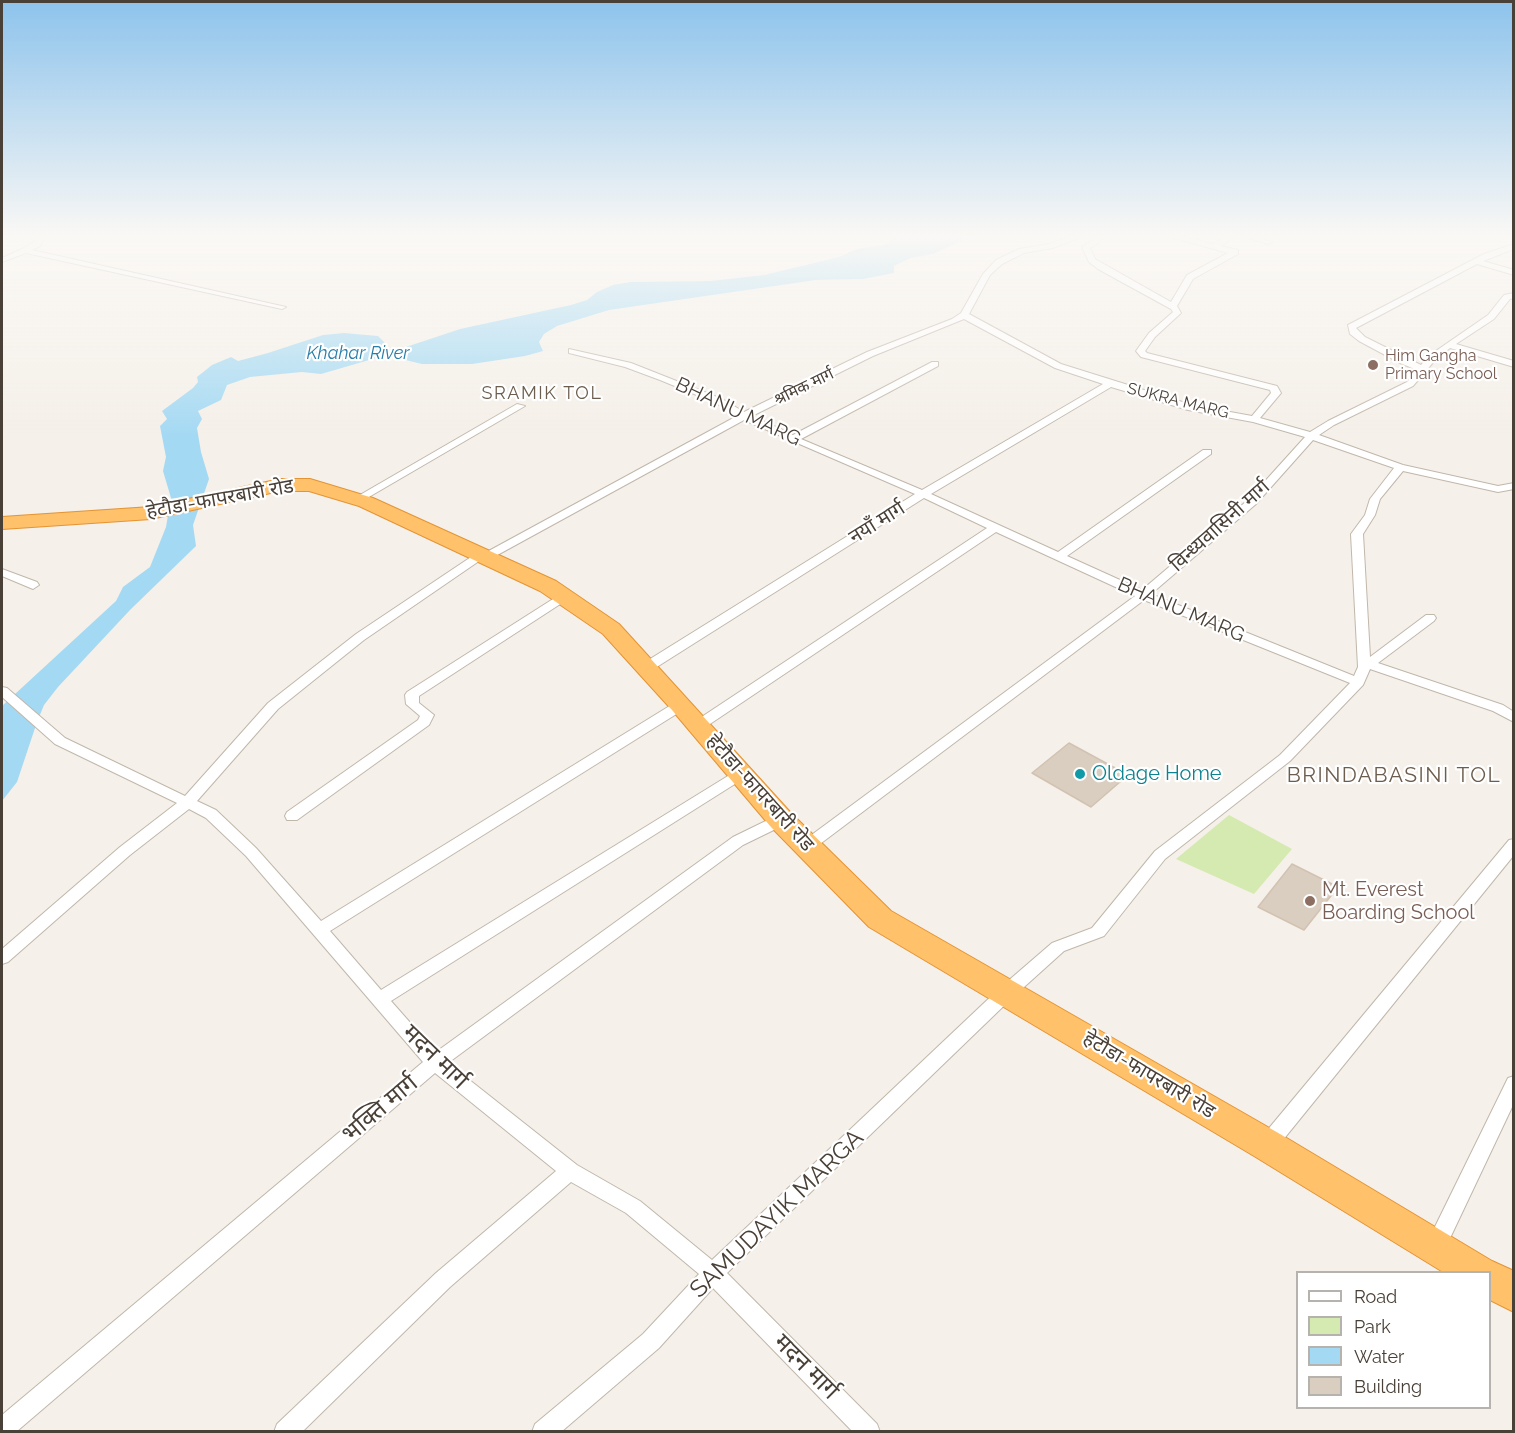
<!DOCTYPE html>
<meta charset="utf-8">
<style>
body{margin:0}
#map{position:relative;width:1515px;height:1433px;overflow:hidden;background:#f5f0e9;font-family:Raleway,sans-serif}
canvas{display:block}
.frame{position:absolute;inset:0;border:3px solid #494037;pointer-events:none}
.legend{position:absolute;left:1296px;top:1271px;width:195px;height:138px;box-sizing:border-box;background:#fff;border:2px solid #b6b3af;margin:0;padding:8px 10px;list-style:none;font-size:18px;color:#494037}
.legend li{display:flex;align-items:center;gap:12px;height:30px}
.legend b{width:30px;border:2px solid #b6b3af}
</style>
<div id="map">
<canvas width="1515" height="1433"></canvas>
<div class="frame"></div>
<ul class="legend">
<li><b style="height:8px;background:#fff"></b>Road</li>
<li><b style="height:16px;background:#d5eab0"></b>Park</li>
<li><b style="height:16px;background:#a4d9f3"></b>Water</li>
<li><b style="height:16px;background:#dacec1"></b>Building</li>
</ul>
</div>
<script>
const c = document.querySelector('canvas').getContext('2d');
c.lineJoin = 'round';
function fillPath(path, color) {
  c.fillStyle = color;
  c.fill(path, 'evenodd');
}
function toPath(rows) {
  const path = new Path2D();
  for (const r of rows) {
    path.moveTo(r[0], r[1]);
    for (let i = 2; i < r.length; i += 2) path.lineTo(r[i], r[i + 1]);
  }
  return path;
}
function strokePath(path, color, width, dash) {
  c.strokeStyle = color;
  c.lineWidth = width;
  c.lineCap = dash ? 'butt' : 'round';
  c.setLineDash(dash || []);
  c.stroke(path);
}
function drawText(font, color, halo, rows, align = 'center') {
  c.font = font + ' Raleway,"Noto Sans Devanagari",sans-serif';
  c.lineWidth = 4.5;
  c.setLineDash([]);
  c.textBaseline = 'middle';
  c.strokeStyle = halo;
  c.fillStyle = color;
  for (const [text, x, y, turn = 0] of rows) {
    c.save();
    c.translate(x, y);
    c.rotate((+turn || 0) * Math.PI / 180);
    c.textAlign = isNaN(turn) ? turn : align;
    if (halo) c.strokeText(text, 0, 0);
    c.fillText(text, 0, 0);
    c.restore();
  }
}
fillPath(toPath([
 [1229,815,1292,849,1254,894,1176,859]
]), '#d5eab0');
fillPath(toPath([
 [893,236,964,236,963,240,933,254,911,258,894,266,894,273,863,279,816,280,609,310,557,326,544,334,539,342,543,351,525,356,472,364,422,364,393,357,376,358,321,374,302,372,250,377,227,385,221,400,198,411,202,419,197,428,201,452,209,479,193,525,196,546,130,610,58,687,44,705,37,722,17,782,2,801,2,706,116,601,123,587,150,567,166,527,171,498,163,471,166,457,160,426,167,419,162,411,193,388,198,382,197,377,212,365,231,357,238,361,268,353,323,335,344,333,378,336,386,344,382,350,403,348,460,329,571,305,587,300,597,292,613,285,630,282,710,281,764,275,839,257,857,249,883,245,889,243]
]), '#a4d9f3');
const building = toPath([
 [1069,743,1128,775,1091,807,1032,773,1069,743],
 [1292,864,1338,887,1304,930,1258,907,1292,864]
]);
fillPath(building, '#dacec1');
strokePath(building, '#d2c2b1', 1.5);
const street = toPath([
 [39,236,46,236,40,246,32,250,286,307,282,309,26,253,2,262,2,258,22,249,34,242,39,236],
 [1071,236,1083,236,1053,248,1024,253,1002,264,990,275,969,314,1061,364,1192,405,1252,416,1271,393,1270,390,1141,357,1136,351,1149,333,1173,312,1171,309,1098,269,1089,262,1082,247,1093,240,1093,236,1101,236,1099,243,1090,248,1095,259,1171,302,1187,275,1228,253,1167,236,1181,236,1213,244,1226,236,1235,236,1221,246,1238,250,1238,254,1193,279,1177,306,1181,313,1155,337,1145,351,1147,353,1277,386,1281,393,1260,418,1310,432,1328,421,1407,382,1417,370,1400,363,1359,341,1350,334,1348,325,1484,254,1514,244,1514,249,1483,261,1514,270,1514,275,1477,264,1356,328,1365,337,1421,365,1430,355,1488,315,1504,295,1514,293,1514,298,1510,299,1494,319,1456,344,1514,361,1514,367,1450,348,1436,359,1413,386,1334,425,1319,435,1403,465,1498,486,1514,483,1514,489,1498,492,1403,471,1380,499,1375,515,1363,534,1370,657,1426,615,1434,615,1436,618,1434,621,1378,663,1503,705,1514,712,1514,722,1493,711,1370,669,1363,685,1290,761,1165,859,1104,936,1064,951,1013,997,727,1273,877,1424,880,1432,853,1432,713,1288,659,1348,561,1432,532,1432,535,1424,643,1334,699,1274,626,1213,571,1182,450,1287,302,1432,274,1432,277,1424,436,1273,556,1171,435,1073,16,1432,2,1432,2,1415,423,1062,246,856,206,818,189,809,130,855,8,962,2,964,2,949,120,847,177,803,55,744,2,697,2,687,7,688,65,738,185,796,268,703,356,634,477,553,485,553,737,416,716,403,660,380,625,367,569,353,569,349,631,363,722,399,744,412,867,352,952,319,961,313,983,274,996,260,1019,249,1049,244,1071,236],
 [964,319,1055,368,1103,384,922,490,801,439,938,366,938,362,932,362,793,435,752,416,873,356,964,319],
 [1111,387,1188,410,1253,422,1305,437,1248,500,1142,590,1067,556,1211,454,1211,450,1203,450,1058,552,931,494,1111,387],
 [744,420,915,494,642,664,641,667,642,670,652,670,924,498,987,528,694,722,692,725,694,728,704,728,996,532,1135,596,802,842,799,846,802,850,812,850,1144,600,1350,683,1280,755,1155,851,1092,928,1052,943,1001,987,712,1260,640,1201,577,1165,448,1063,743,845,786,824,788,820,786,816,776,816,733,837,436,1052,391,1001,746,777,748,774,746,771,736,771,381,990,330,931,686,708,688,705,686,702,676,702,321,921,256,848,216,810,197,801,278,709,364,640,482,559,490,559,744,420],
 [1313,440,1394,468,1370,499,1365,515,1351,534,1358,667,1354,676,1151,594,1256,504,1313,440],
 [1242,236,1255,236,1272,242,1268,244,1242,236],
 [517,404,525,406,362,501,354,501,353,499,517,404],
 [2,569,37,582,39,585,33,589,2,576,2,569],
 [564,592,568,593,570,596,568,599,419,696,419,703,434,715,429,725,297,820,287,820,285,816,287,812,418,720,420,716,406,704,405,695,407,692,564,592],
 [1514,839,1514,855,1274,1151,1267,1153,1260,1151,1257,1145,1260,1139,1509,840,1514,839],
 [1514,1076,1514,1103,1443,1253,1436,1255,1429,1253,1426,1246,1429,1239,1508,1078,1514,1076]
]);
const highway = toPath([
 [280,479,310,479,373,498,556,581,619,624,791,813,891,911,1280,1134,1492,1261,1514,1271,1514,1312,1490,1300,1490,1272,1443,1272,1254,1156,869,927,771,827,672,710,603,634,540,591,359,506,309,491,280,491,151,519,2,529,2,517,151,507,280,479]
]);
strokePath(street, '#c1b7ab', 2);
strokePath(highway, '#e49434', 2);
fillPath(street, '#fff');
fillPath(highway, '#ffc16a');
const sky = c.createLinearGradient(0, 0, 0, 437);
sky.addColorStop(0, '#8dc3ec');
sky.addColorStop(0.54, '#faf8f5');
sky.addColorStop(1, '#faf8f500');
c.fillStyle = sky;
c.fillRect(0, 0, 1515, 437);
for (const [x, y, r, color] of [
 [1373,365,6,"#8d6e63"],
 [1080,774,6,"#0f9aa8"],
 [1310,901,6,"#8d6e63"]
]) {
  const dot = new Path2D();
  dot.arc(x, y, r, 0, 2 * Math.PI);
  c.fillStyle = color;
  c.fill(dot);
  strokePath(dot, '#fff', 2);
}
drawText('16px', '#785e54', '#fff', [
 ["Him Gangha",1385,356],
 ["Primary School",1385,374]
], 'left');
drawText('16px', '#494037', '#fff', [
 ["श्रमिक मार्ग",804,387,-26],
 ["SUKRA MARG",1178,401,14]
]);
drawText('italic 18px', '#287ea9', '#fff', [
 ["Khahar River",358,354]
]);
c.letterSpacing = '1.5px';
drawText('18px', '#6c5d4e', '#fff', [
 ["SRAMIK TOL",542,394]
]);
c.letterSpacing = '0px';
drawText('20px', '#494037', '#fff', [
 ["BHANU MARG",738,412,25],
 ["हेटौडा-फापरबारी रोड",220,499,-10],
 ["नयाँ मार्ग",877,523,-32],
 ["विन्ध्यवासिनी मार्ग",1220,526,-42],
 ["BHANU MARG",1181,610,23],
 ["हेटौडा-फापरबारी रोड",760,793,48],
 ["हेटौडा-फापरबारी रोड",1149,1075,31]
]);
drawText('20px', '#0d838f', '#fff', [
 ["Oldage Home",1092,774]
], 'left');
drawText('20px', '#785e54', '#fff', [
 ["Mt. Everest",1322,890],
 ["Boarding School",1322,913]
], 'left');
c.letterSpacing = '1.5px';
drawText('21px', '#6c5d4e', '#fff', [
 ["BRINDABASINI TOL",1394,776]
]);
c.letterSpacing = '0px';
drawText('24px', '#494037', '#fff', [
 ["मदन मार्ग",435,1057,44],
 ["भक्ति मार्ग",380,1109,-40],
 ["SAMUDAYIK MARGA",777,1214,-44],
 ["मदन मार्ग",806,1367,45]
]);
</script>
